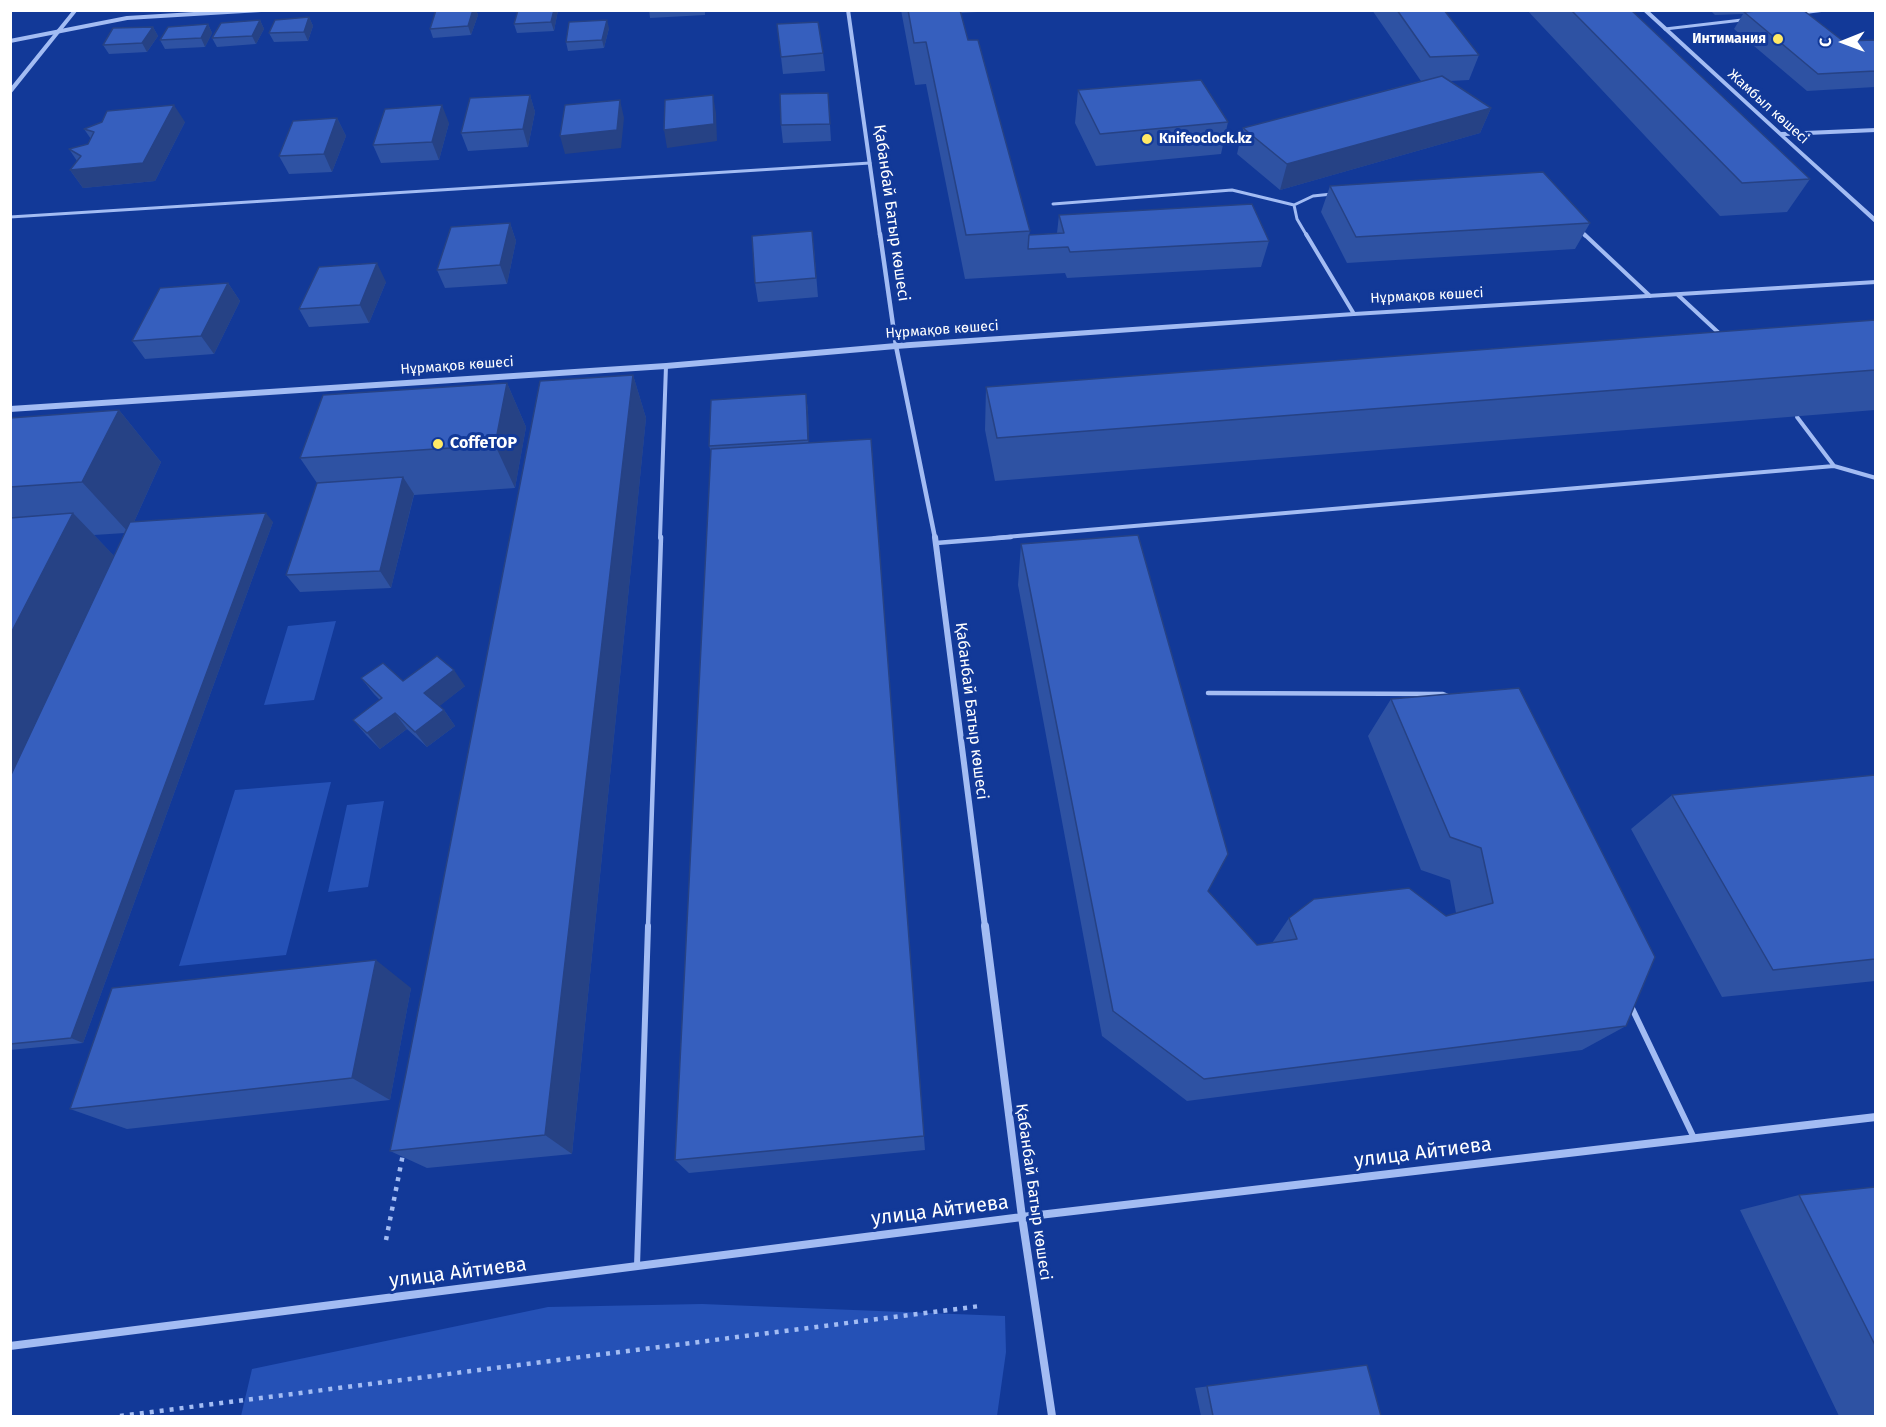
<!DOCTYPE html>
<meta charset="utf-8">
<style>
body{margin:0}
#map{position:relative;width:1886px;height:1427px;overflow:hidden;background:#123998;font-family:"Fira Sans",sans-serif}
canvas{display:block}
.frame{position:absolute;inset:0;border:12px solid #fff;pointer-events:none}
.north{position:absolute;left:1814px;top:12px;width:60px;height:60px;-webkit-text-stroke:4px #123998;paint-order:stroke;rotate:269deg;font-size:16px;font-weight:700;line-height:24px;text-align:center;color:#fff}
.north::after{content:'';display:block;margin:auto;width:21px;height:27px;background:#fff;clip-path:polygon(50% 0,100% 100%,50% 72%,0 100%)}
</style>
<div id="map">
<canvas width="1886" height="1427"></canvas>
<div class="frame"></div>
<div class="north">С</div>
</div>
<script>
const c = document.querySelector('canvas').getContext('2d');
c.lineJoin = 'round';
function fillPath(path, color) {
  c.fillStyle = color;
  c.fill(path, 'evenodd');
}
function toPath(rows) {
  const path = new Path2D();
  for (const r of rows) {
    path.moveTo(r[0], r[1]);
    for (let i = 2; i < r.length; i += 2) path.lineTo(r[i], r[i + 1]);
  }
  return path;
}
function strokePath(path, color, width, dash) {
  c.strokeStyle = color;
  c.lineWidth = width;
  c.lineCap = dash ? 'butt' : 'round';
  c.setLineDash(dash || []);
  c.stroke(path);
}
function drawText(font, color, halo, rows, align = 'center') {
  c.font = font + ' "Fira Sans",sans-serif';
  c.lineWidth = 6;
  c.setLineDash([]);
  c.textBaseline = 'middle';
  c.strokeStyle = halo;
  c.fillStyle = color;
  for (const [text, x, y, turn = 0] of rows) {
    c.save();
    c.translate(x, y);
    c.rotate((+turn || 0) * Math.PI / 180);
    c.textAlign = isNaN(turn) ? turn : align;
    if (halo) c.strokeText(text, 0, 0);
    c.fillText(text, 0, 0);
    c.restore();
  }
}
fillPath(toPath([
 [336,621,314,700,264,705,288,626],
 [331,782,286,955,179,966,235,790],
 [384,801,368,887,328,892,347,805],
 [702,1304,1005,1316,1006,1352,997,1416,241,1416,252,1369,548,1307]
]), '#2551b6');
strokePath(toPath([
 [386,1240,403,1154],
 [120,1416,980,1306]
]), '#a3bcf3', 4.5, [4, 6]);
strokePath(toPath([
 [1801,13,1825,10],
 [1665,29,1742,20],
 [1053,204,1232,190,1294,205],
 [10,217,870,163],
 [1579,230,1585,236],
 [1307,236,1297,219,1294,205,1313,196,1332,194]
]), '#a3bcf3', 3);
strokePath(toPath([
 [1306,234,1354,314],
 [1584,234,1650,296],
 [1678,295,1721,335],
 [1797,417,1834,466],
 [660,538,666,366],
 [994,538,1834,466,1876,478]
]), '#a3bcf3', 4);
strokePath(toPath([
 [936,543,1011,537],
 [1208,693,1443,694,1448,696],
 [648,927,661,537]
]), '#a3bcf3', 4.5);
strokePath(toPath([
 [1630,1004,1694,1138],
 [637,1266,648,926]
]), '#a3bcf3', 6);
strokePath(toPath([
 [848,10,880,236],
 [10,41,127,18,261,10]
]), '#a3bcf3', 4);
strokePath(toPath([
 [880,234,896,346,935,538]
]), '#a3bcf3', 4.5);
strokePath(toPath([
 [935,537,985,927]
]), '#a3bcf3', 6);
strokePath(toPath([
 [985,926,1022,1217,1052,1416],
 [10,1346,1022,1217,1876,1117]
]), '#a3bcf3', 8);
fillPath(toPath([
 [73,10,78,10,10,95,10,88,73,10],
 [1642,10,1648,10,1781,132,1876,128,1876,132,1785,136,1876,218,1876,224,1642,10],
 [1876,280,1876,284,1354,316,896,349,666,369,10,412,10,406,666,363,896,343,1354,312,1876,280]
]), '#a3bcf3');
fillPath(toPath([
 [436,10,476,10,478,15,471,35,433,38,430,29],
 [518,10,558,10,554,31,517,33,514,24],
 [649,10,705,10,705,15,650,18],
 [901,10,1010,10,961,13,968,40,1030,231,1029,235,1057,233,1059,215,1269,241,1261,267,1067,278,1065,273,965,279,926,84,915,85],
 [1372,10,1444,10,1479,55,1469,80,1450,81,1491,108,1480,133,1280,190,1237,154,1243,128,1421,81],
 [1527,10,1631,10,1810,179,1787,212,1720,216],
 [1710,10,1803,10,1843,41,1875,40,1875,87,1807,91,1734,29,1743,14,1715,15],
 [309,17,313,26,308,41,274,42,269,33],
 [260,20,264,29,256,44,217,47,212,38],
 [208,24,212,33,205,47,165,49,160,40],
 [777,24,823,53,825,71,783,74],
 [153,27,158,36,147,52,109,54,103,45],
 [609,28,604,48,568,51,566,42],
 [1078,90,1228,122,1221,154,1096,166,1075,123],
 [828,93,831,141,783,143,781,125],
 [530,95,535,112,528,147,468,151,461,133],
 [337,118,346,136,332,172,289,174,279,156],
 [185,122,155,181,83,188,70,170,77,161,69,149,88,144,91,139,84,129],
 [449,123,439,160,381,163,373,145],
 [1330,186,1590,223,1575,249,1347,263,1321,212],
 [510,223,516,241,507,284,445,288,437,270],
 [814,249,818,297,758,302,755,283],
 [386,282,369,323,309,327,299,309],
 [228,283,240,301,214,354,145,359,132,341],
 [1875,320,1875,410,995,481,985,430,986,387],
 [633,375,646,418,572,1154,427,1168,390,1151],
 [507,383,526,427,515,488,414,495,391,588,300,592,286,575,317,483,300,458],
 [806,394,808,412,809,443,871,439,925,1150,689,1173,675,1160,711,452,709,446],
 [119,410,161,462,134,522,273,522,83,1043,10,1050,10,418],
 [125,533,114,556,94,535],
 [1021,544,1208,892,1257,945,1272,943,1289,918,1446,916,1456,913,1450,880,1421,870,1368,736,1391,699,1626,1026,1582,1050,1187,1101,1102,1036,1018,585],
 [361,678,465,686,439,706,444,710,455,726,427,747,407,729,380,749,366,735,353,720,380,700,374,694],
 [1875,775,1875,981,1722,997,1631,829,1672,795],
 [411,988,390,1100,127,1129,70,1109],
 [1875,1187,1875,1416,1839,1416,1740,1210,1799,1195],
 [1367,1365,1381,1416,1201,1416,1195,1388]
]), '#2e52a3');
fillPath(toPath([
 [473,10,476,10,478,15,471,35,468,26],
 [554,10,558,10,554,31,551,22],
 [309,17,313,26,308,41,304,32],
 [260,20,264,29,256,44,252,36],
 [607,20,609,28,604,48,602,40],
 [208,24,212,33,205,47,201,38],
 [153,27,158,36,147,52,142,43],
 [530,95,535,112,528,147,523,129],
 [713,95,716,113,717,141,667,148,664,130],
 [620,100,624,118,621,148,565,154,560,136],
 [174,105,185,122,155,181,83,188,70,170],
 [442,105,449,123,439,160,432,142],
 [1491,108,1480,133,1280,190,1287,164],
 [337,118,346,136,332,172,324,154],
 [510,223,516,241,507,284,500,265],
 [377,263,386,282,369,323,360,305],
 [228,283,240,301,214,354,201,336],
 [633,375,646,418,572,1154,545,1135],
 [507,383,526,427,515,488,495,445],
 [806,394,808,412,810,458,808,440],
 [119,410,161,462,129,533,82,482],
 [403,477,414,494,391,588,380,571],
 [73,513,121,563,10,804,10,635],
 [266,513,273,522,83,1043,71,1038],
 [454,670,465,686,436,709,424,693],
 [444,710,455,726,427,747,415,732],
 [395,713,407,729,380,749,367,733],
 [376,960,411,988,390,1100,352,1078]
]), '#264285');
const building = toPath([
 [436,10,473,10,468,26,430,29,436,10],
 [518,10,554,10,551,22,514,24,518,10],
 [908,10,960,10,968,40,978,40,1030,231,966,235,926,42,914,43,908,10],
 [1397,10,1444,10,1479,55,1430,57,1397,10],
 [1571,10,1631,10,1810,179,1742,183,1571,10],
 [1769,10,1803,10,1843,41,1875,40,1875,71,1818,74,1744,12,1769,10],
 [309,17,304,32,269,33,275,20,309,17],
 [260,20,252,36,212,38,221,23,260,20],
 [607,20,602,40,566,42,569,22,607,20],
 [818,22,823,53,781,57,777,24,818,22],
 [208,24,201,38,160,40,168,27,208,24],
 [153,27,142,43,103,45,113,28,153,27],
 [1442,76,1491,108,1287,164,1243,128,1442,76],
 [1201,80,1228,122,1100,134,1078,90,1201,80],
 [828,93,830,124,781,125,780,94,828,93],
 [530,95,523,129,461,133,470,98,530,95],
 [713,95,714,124,664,130,665,100,713,95],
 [620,100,617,130,560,136,565,105,620,100],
 [174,105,143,163,70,170,81,156,69,149,88,144,94,132,84,129,102,122,107,111,174,105],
 [442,105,432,142,373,145,385,109,442,105],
 [337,118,324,154,279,156,293,121,337,118],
 [1543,172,1590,223,1356,237,1330,186,1543,172],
 [1252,204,1269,241,1070,252,1068,247,1028,249,1029,235,1064,233,1059,215,1252,204],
 [510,223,500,265,437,270,451,227,510,223],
 [812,231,816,278,755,283,752,236,812,231],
 [377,263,360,305,299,309,319,267,377,263],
 [228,283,201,336,132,341,160,288,228,283],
 [1875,320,1875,370,997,438,986,387,1875,320],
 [633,375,545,1135,390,1151,406,1073,540,381,633,375],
 [507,383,495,445,300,458,323,395,507,383],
 [806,394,808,440,709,446,711,400,806,394],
 [119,410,82,482,10,487,10,418,119,410],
 [871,439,924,1136,675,1160,711,449,871,439],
 [403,477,380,571,286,575,317,483,403,477],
 [73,513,10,635,10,518,73,513],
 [266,513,71,1038,10,1044,10,777,130,522,266,513],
 [1138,535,1228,854,1208,891,1257,945,1297,939,1289,918,1314,899,1409,888,1446,916,1493,903,1481,848,1450,837,1391,699,1519,688,1655,957,1626,1026,1204,1079,1113,1011,1021,544,1138,535],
 [437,656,454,670,424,693,444,710,415,732,395,713,367,733,353,720,382,698,361,678,383,663,403,681,437,656],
 [1875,775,1875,959,1773,970,1672,795,1875,775],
 [376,960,352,1078,70,1109,112,988,376,960],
 [1875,1187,1875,1345,1799,1195,1875,1187],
 [1367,1365,1381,1416,1213,1416,1207,1386,1367,1365]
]);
fillPath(building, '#365fbe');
strokePath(building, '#264285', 1.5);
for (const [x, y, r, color] of [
 [1778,39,6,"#ffe966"],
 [1147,139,6,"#ffe966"],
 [438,444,6,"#ffe966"]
]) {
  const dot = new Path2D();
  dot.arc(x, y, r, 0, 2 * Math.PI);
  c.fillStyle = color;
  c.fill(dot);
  strokePath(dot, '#123998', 2);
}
drawText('bold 14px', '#fff', '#123998', [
 ["Интимания",1766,39],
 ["Knifeoclock.kz",1159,139,"left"]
], 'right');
drawText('14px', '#fff', '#123998', [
 ["Жамбыл көшесі",1768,107,42],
 ["Нұрмақов көшесі",1427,296,-3],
 ["Нұрмақов көшесі",942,330,-4],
 ["Нұрмақов көшесі",457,366,-4]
]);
drawText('16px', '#fff', '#123998', [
 ["Қабанбай Батыр көшесі",891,213,82],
 ["Қабанбай Батыр көшесі",971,711,83],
 ["Қабанбай Батыр көшесі",1033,1192,82]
]);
drawText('bold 16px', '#fff', '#123998', [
 ["CoffeTOP",450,444]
], 'left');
drawText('20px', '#fff', '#123998', [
 ["улица Айтиева",1423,1153,-7],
 ["улица Айтиева",940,1211,-7],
 ["улица Айтиева",458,1273,-7]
]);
</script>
